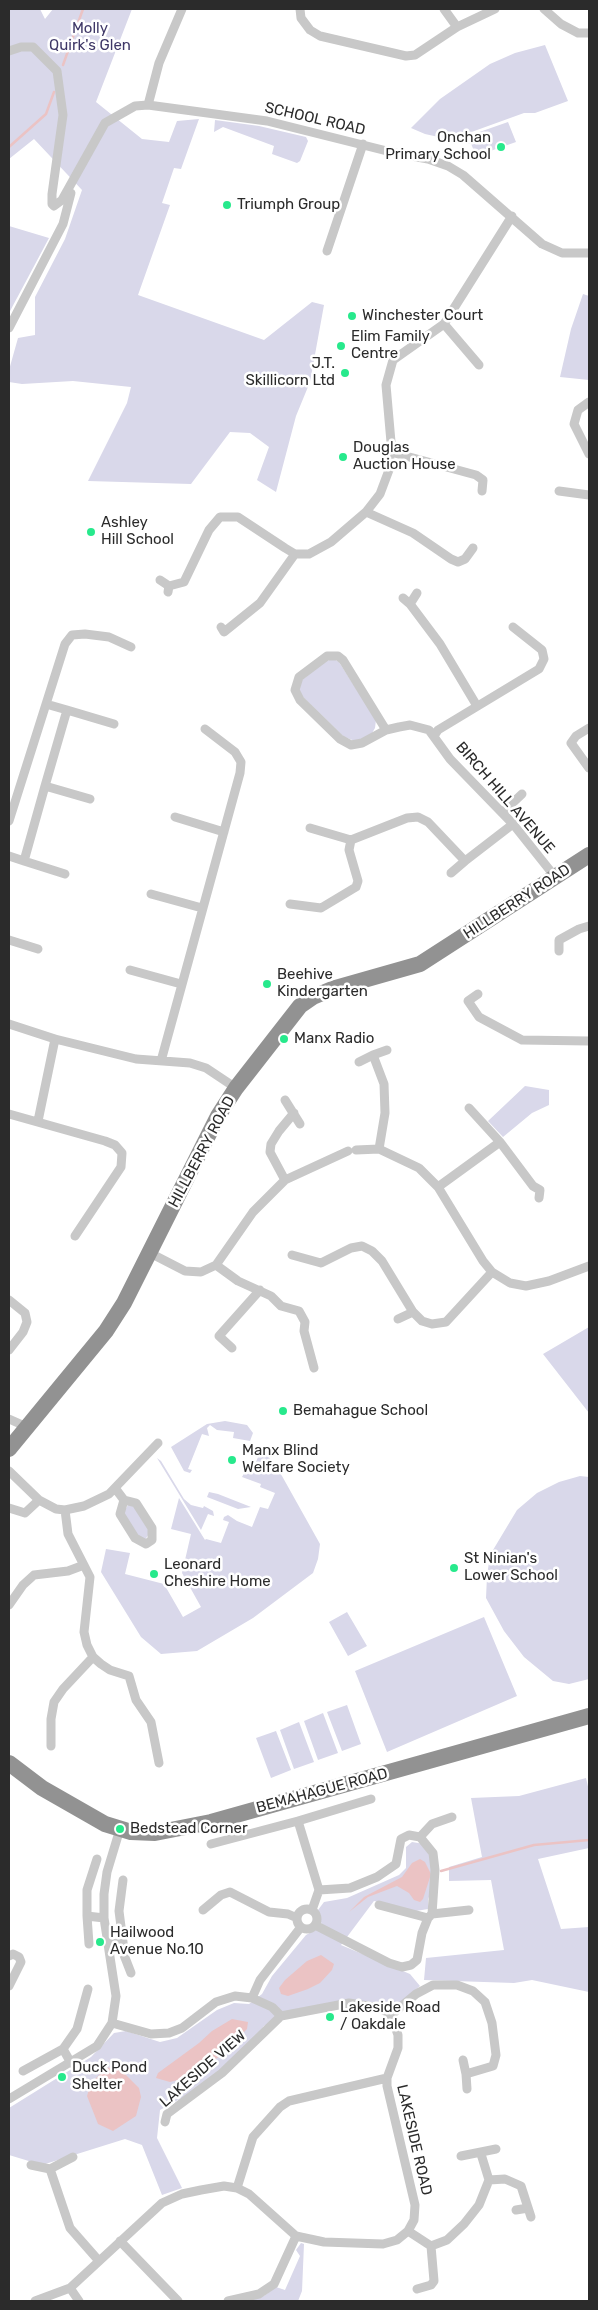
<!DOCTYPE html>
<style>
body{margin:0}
#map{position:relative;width:598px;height:2310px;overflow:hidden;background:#fff;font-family:Rubik,sans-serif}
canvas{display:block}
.frame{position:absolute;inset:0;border:10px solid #2b2b2b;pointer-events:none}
</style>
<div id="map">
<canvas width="598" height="2310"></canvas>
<div class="frame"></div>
</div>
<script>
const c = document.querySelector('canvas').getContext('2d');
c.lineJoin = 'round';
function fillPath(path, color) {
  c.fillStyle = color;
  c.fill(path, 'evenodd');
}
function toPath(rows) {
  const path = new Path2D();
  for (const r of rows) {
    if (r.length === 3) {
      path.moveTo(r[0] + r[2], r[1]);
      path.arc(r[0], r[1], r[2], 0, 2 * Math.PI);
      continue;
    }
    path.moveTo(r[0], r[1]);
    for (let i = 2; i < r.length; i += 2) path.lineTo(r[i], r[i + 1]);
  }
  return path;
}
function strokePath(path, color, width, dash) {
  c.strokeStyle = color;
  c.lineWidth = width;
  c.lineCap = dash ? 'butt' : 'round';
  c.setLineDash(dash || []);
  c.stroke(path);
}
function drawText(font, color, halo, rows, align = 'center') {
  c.font = font + ' Rubik,sans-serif';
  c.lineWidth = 5;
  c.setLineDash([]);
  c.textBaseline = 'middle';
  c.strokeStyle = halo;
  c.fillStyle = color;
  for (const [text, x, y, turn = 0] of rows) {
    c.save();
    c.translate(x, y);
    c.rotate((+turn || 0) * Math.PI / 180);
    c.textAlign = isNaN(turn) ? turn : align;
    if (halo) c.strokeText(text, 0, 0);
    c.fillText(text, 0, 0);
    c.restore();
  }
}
fillPath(toPath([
 [9,9,40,9,45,19,53,9,132,9,96,102,142,139,169,142,177,121,199,119,181,169,174,168,162,203,170,205,138,295,264,340,312,302,324,305,310,382,296,416,276,492,257,480,269,447,250,433,230,432,191,484,88,481,127,403,131,387,73,381,22,384,9,382,9,370,18,338,35,335,35,297,65,239,82,190,34,139,9,159],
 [545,45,568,101,535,113,524,113,466,134,470,144,425,134,411,128,440,99,490,64,515,53],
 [215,120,259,126,306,137,308,141,300,161,297,163,272,154,274,146,223,127,214,132],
 [508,122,516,142,476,156,468,136],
 [9,226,49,238,9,313],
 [583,294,589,296,589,380,560,377,571,329],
 [334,659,339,662,376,720,375,728,371,735,362,739,355,741,344,737,299,693,298,686,302,680,325,661],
 [525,1086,549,1090,549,1105,532,1113,503,1137,488,1121],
 [589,1327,589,1413,543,1354],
 [225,1421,247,1425,253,1433,250,1441,233,1438,234,1432,217,1430,210,1425,207,1428,209,1436,202,1434,188,1469,192,1470,190,1473,184,1471,171,1447,207,1424],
 [262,1447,282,1476,320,1544,318,1559,313,1573,253,1618,197,1651,161,1654,141,1637,101,1572,106,1549,130,1553,125,1574,164,1584,183,1617,201,1607,182,1573,191,1534,171,1529,179,1498,205,1540,206,1539,221,1543,229,1522,223,1520,224,1517,228,1515,237,1521,252,1527,260,1507,268,1509,275,1493,260,1487,261,1484,242,1477,248,1466,254,1467],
 [157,1458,161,1461,184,1499,191,1505,203,1508,204,1506,213,1511,214,1516,208,1514,201,1530],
 [580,1476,589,1477,589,1679,569,1684,553,1681,524,1657,504,1631,486,1598,487,1576,490,1555,517,1510,537,1493,559,1482],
 [209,1492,218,1494,251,1507,238,1509,207,1497],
 [128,1505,133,1505,150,1532,145,1540,139,1539,123,1513],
 [347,1612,367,1646,348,1656,329,1622],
 [484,1617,517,1696,387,1752,355,1671],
 [347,1705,361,1744,342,1751,327,1712],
 [323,1713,338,1753,318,1760,304,1721],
 [299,1722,314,1762,294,1769,280,1730],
 [276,1731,291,1770,271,1778,256,1738],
 [586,1778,589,1791,589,1848,538,1859,561,1929,589,1927,589,1992,532,1980,514,1983,424,1980,426,1958,504,1950,491,1880,449,1881,449,1867,482,1857,471,1798,519,1796],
 [412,1842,424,1844,430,1854,433,1888,428,1899,428,1909,416,1911,374,1901,341,1945,410,1974,420,1986,396,2007,366,2001,292,2011,264,2026,249,2045,220,2072,189,2094,160,2110,157,2138,182,2188,162,2195,142,2145,125,2139,42,2165,9,2155,9,2108,91,2057,114,2033,126,2031,160,2042,177,2038,217,2010,234,2003,249,2004,262,1994,272,1976,306,1935,322,1926,318,1910,324,1902,347,1898,399,1875,406,1868,406,1847],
 [301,2243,304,2244,302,2291,298,2301,245,2301,264,2296,276,2287,285,2290,300,2256,296,2250]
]), '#d9d8ea');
fillPath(toPath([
 [420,1859,425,1862,431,1874,423,1899,420,1902,414,1900,409,1893,397,1886,368,1897,349,1912,364,1897,402,1877,412,1863],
 [321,1955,334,1964,332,1970,320,1983,308,1989,288,1996,281,1994,279,1988,285,1980,307,1961],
 [232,2019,248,2022,247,2029,222,2055,182,2079,170,2082,156,2078,158,2073,199,2043,212,2031],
 [114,2067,122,2071,139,2088,141,2097,136,2116,113,2131,98,2124,87,2096,91,2083,106,2068]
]), '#ebc3c4');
strokePath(toPath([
 [63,65,83,9],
 [9,147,46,114,54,92],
 [441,1871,534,1845,589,1840]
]), '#ebc3c4', 2.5);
strokePath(toPath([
 [300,9,301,18,310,30,320,36,406,56,415,55,457,27,495,9],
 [444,9,457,27],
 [544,9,561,24,578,33,589,33],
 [9,51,21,47,33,47,57,71,63,115,52,194,52,204,54,206,62,200,105,123,135,106,148,105,267,121,395,153,428,159,448,166,463,175,542,244,562,253,589,253],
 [148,105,159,63,182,9],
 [327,251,363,144],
 [444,324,479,365],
 [9,328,63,224,71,193],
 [589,402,578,410,574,424,589,454],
 [391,452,476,475,483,480,482,491],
 [559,491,589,495],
 [366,512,413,533,451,559,458,562,465,559,473,548],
 [160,580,169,586],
 [168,592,169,586,184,582,209,530,220,517,238,517,285,548,295,554,309,554,331,542,366,512,380,494,389,470,391,442,386,385,393,360,444,324,512,216],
 [403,598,410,604,440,644,477,706],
 [410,604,417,593],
 [221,627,224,632,260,603,295,554],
 [67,710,114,724],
 [589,728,576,736,571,743,589,768],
 [386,730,343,660,338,656,327,656,299,677,295,690,300,700,340,739,351,745,362,743,386,730,399,727,410,725,429,730,450,759,513,824,556,878],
 [434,736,438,730,539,669,544,659,542,650,513,627],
 [45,786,67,710,46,704],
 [502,813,522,794],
 [175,817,224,832],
 [9,821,65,644,72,635,85,634,109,637,131,647],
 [310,828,351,840],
 [9,856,24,861,45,786,90,799],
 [24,861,65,874],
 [451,873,465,861],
 [151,894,202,908],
 [290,904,321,908,356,887,358,881,349,850,351,840,407,818,418,817,428,822,465,861,513,824],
 [9,940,38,949],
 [559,951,559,940,579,929,589,926],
 [130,970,181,984],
 [478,994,468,1001,479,1017,522,1040,589,1041],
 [9,1024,55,1039,136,1059,190,1063,206,1068,236,1088],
 [161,1061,240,773,241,762,235,752,205,729],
 [359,1062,373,1055],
 [285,1100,300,1124],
 [469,1108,500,1142,533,1186,540,1190,539,1198],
 [9,1114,105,1141,115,1145,122,1153,121,1167,75,1236],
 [38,1121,55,1039],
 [379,1149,385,1113,384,1084,373,1055,387,1050],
 [356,1150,379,1149,419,1168,438,1187,483,1261,492,1272,510,1283,526,1286,549,1281,589,1266],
 [285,1180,270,1152,271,1144,279,1131,294,1113],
 [438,1187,500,1142],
 [150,1253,185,1271,201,1272,216,1265,253,1212,285,1180,348,1151],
 [292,1255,321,1263,351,1248,362,1246,372,1251,382,1261,413,1312,422,1321,432,1324,446,1322,492,1272],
 [216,1265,238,1281,271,1296,281,1306,299,1311,305,1322,304,1331,314,1368],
 [9,1300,25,1313,27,1322,23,1332,9,1350],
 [398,1319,413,1312],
 [232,1348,219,1336,260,1290],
 [9,1419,27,1427],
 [9,1471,39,1500,56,1509,65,1510,84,1506,109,1494,158,1443],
 [115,1488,124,1500,136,1503,152,1528,152,1540,146,1544,135,1538,120,1514,124,1500],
 [9,1508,25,1513,39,1500],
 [65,1510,68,1534,90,1577,84,1632,87,1645,93,1657,101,1664,110,1670,129,1676],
 [9,1605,23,1585,34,1575,68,1571,84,1565],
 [129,1676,136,1700,151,1722,159,1763],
 [51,1746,51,1719,54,1702,63,1689,93,1657],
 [298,1821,319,1890,312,1910],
 [420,1837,432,1824,452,1817],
 [211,1844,298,1821,371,1799],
 [97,1859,87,1890,87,1916,104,1918],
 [379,1905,428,1918],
 [307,1919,10],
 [203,1910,221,1895,230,1892,269,1912,288,1914,297,1918],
 [432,1914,469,1910],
 [87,1916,89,1944],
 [315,1925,389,1963,402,1967,411,1965,417,1960,422,1933,428,1918,432,1914,435,1870,433,1853,420,1837,409,1835,401,1839,396,1864,377,1877,350,1888,319,1890],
 [123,1942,124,1955,131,1973],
 [108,1945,123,1942,119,1911,123,1880],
 [9,1956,13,1954,19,1957,21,1962,9,1986],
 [252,1998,260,1980,301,1927],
 [391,2015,416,1994,433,1985,457,1985,473,1991,485,2002,492,2023,496,2055,493,2066,466,2074,463,2060],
 [71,2063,63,2049,77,2029,88,1989],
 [23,2071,63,2049],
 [466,2074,467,2089],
 [9,2099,97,2046,112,2023,116,1996,104,1918,104,1894,107,1872,120,1829],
 [165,2122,167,2114,222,2073,281,2016],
 [481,2154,489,2180],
 [461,2156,496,2149],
 [31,2165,50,2169,73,2157],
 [50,2169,70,2228,99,2261],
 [237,2188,253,2137,280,2107,289,2101,387,2078],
 [516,2210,528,2208],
 [408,2231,431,2246,447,2240,464,2224,479,2205,489,2180,505,2179,521,2186,531,2217],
 [120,2241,178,2301],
 [70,2288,79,2301],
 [417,2289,431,2285,434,2281,431,2246],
 [35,2301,70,2288,162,2203,182,2194,201,2190,224,2186,237,2188,249,2194,296,2236,324,2242,383,2244,397,2240,408,2231,414,2220,415,2205,387,2086,387,2078,398,2048,398,2035,391,2015,380,2008,349,2003,281,2016,272,2007,252,1998,235,1996,216,2002,182,2028,169,2033,151,2034,112,2023],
 [228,2301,259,2294,274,2284,296,2236]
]), '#c8c8c8', 9);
strokePath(toPath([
 [9,1449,106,1331,124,1303,218,1116,236,1088,300,1006,313,997,332,989,420,964,589,855],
 [9,1763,42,1788,105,1824,131,1832,155,1833,211,1822,589,1716]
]), '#929292', 16);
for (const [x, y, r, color] of [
 [501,147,5,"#27e98c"],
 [227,205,5,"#27e98c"],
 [352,316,5,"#27e98c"],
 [341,346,5,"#27e98c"],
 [345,373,5,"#27e98c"],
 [343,457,5,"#27e98c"],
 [91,532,5,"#27e98c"],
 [267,984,5,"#27e98c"],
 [284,1039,5,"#27e98c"],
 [283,1411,5,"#27e98c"],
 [232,1460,5,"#27e98c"],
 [454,1568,5,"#27e98c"],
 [154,1574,5,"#27e98c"],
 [120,1829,5,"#27e98c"],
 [100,1942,5,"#27e98c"],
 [330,2017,5,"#27e98c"],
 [62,2077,5,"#27e98c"]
]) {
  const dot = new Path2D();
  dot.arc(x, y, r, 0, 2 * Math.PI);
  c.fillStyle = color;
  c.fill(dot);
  strokePath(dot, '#fff', 2);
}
drawText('15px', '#3f3867', '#fff', [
 ["Molly",90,29],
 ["Quirk's Glen",90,46]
]);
drawText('15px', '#2b2b2b', '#fff', [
 ["SCHOOL ROAD",315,119,13],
 ["BIRCH HILL AVENUE",505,798,49],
 ["HILLBERRY ROAD",517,902,-33],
 ["HILLBERRY ROAD",202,1152,-62],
 ["BEMAHAGUE ROAD",322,1791,-15],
 ["LAKESIDE VIEW",203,2069,-41],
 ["LAKESIDE ROAD",414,2140,77]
]);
drawText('15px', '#2b2b2b', '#fff', [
 ["Onchan",491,138,"right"],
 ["Primary School",491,155,"right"],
 ["Triumph Group",237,205],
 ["Winchester Court",362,316],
 ["Elim Family",351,337],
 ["Centre",351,354],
 ["J.T.",335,364,"right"],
 ["Skillicorn Ltd",335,381,"right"],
 ["Douglas",353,448],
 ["Auction House",353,465],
 ["Ashley",101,523],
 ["Hill School",101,540],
 ["Beehive",277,975],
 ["Kindergarten",277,992],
 ["Manx Radio",294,1039],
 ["Bemahague School",293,1411],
 ["Manx Blind",242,1451],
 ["Welfare Society",242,1468],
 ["St Ninian's",464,1559],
 ["Lower School",464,1576],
 ["Leonard",164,1565],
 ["Cheshire Home",164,1582],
 ["Bedstead Corner",130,1829],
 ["Hailwood",110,1933],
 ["Avenue No.10",110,1950],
 ["Lakeside Road",340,2008],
 ["/ Oakdale",340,2025],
 ["Duck Pond",72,2068],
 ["Shelter",72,2085]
], 'left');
</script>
